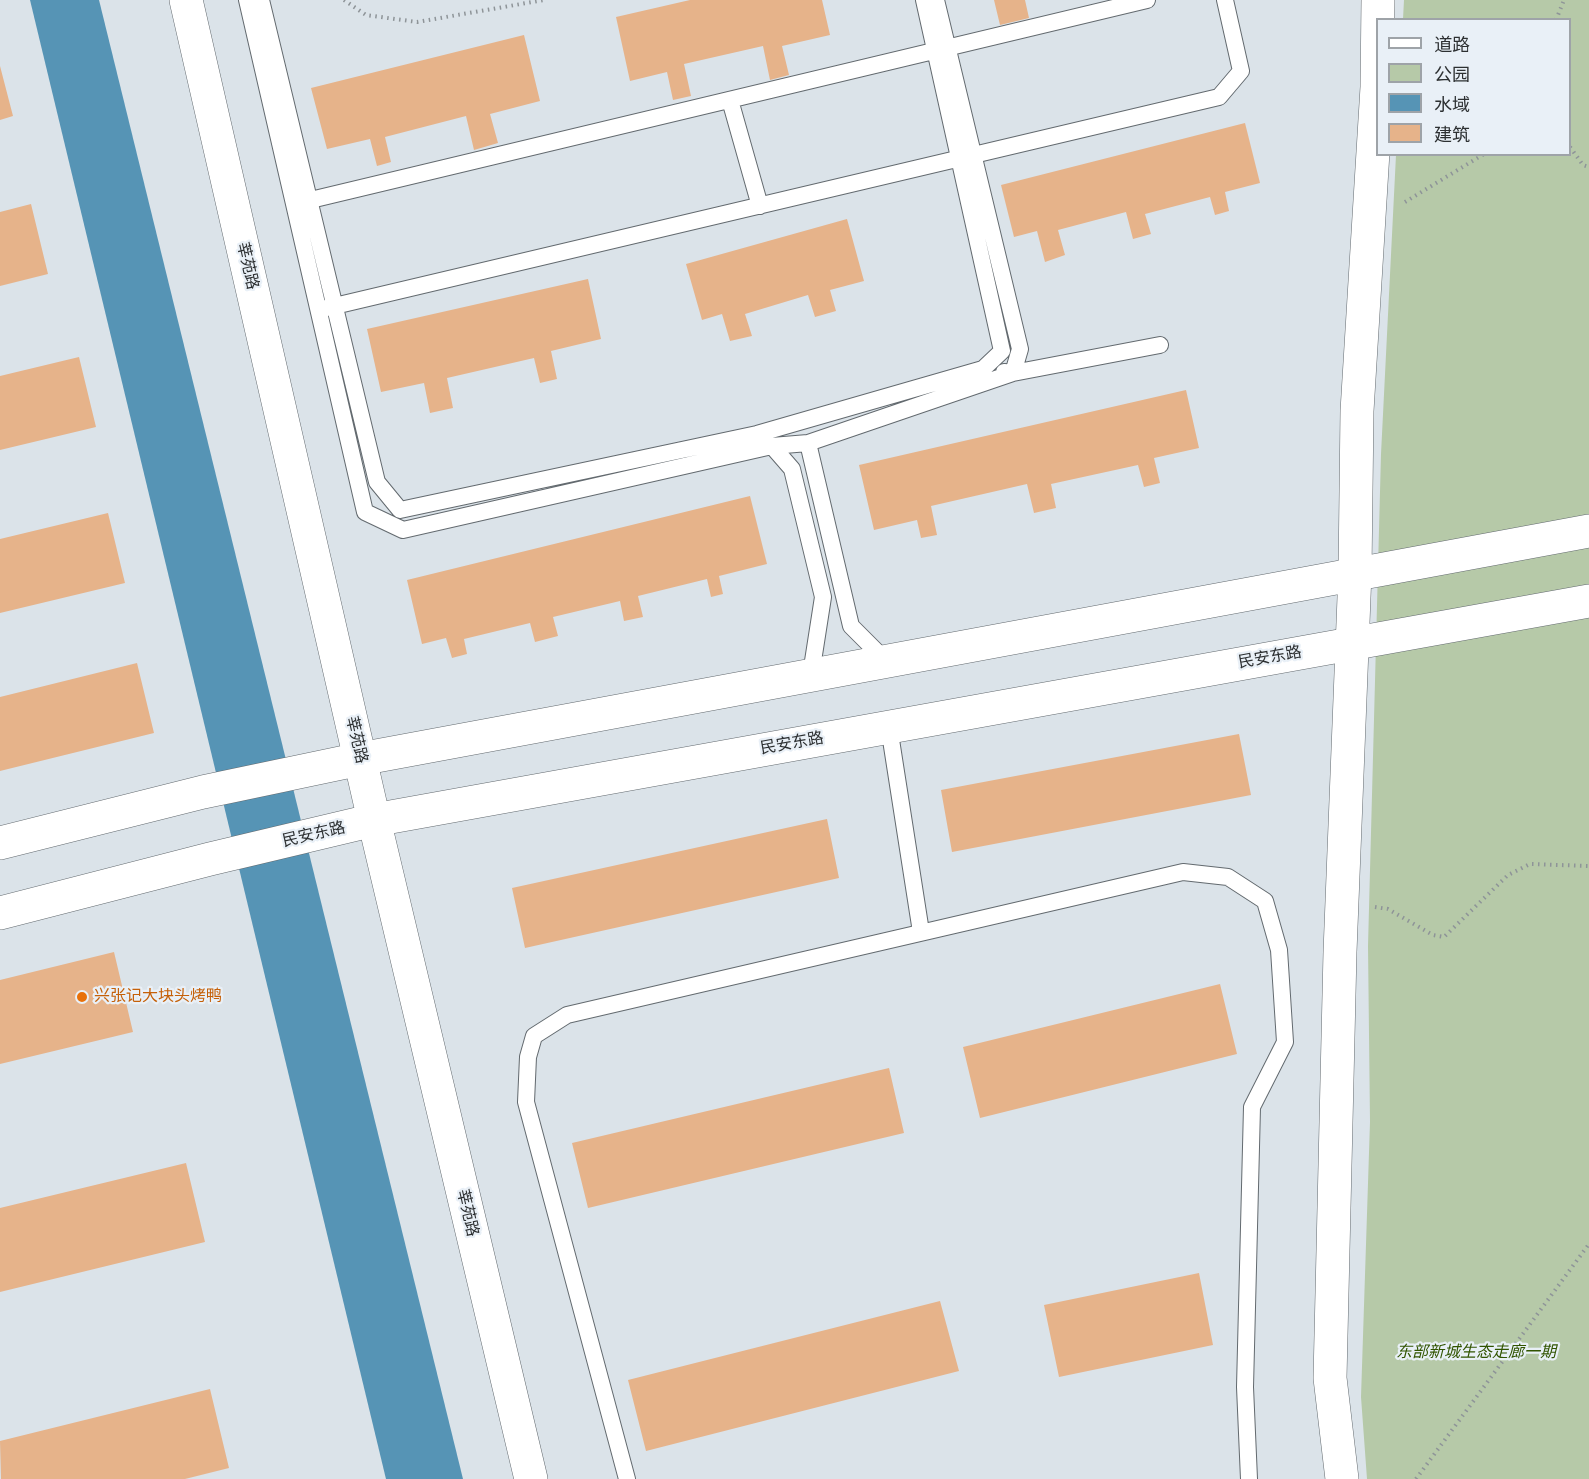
<!DOCTYPE html>
<meta charset="utf-8">
<style>
body{margin:0}
#map{position:relative;width:1589px;height:1479px;overflow:hidden;background:#dbe3e9;font-family:"Source Serif 4","Noto Sans SC",serif}
canvas{display:block}
.legend{position:absolute;left:1376px;top:18px;width:195px;height:138px;box-sizing:border-box;background:#e9f0f7;border:2px solid #9ea3a8;margin:0;padding:8px 10px;list-style:none;font-size:18px;color:#2d3032}
.legend li{display:flex;align-items:center;gap:12px;height:30px}
.legend b{width:30px;border:2px solid #9ea3a8}
</style>
<div id="map">
<canvas width="1589" height="1479"></canvas>
<ul class="legend">
<li><b style="height:8px;background:#fff"></b>道路</li>
<li><b style="height:16px;background:#b6c9a8"></b>公园</li>
<li><b style="height:16px;background:#5694b5"></b>水域</li>
<li><b style="height:16px;background:#e6b38a"></b>建筑</li>
</ul>
</div>
<script>
const c = document.querySelector('canvas').getContext('2d');
c.lineJoin = 'round';
function fillPath(path, color) {
  c.fillStyle = color;
  c.fill(path, 'evenodd');
}
function toPath(rows) {
  const path = new Path2D();
  for (const r of rows) {
    path.moveTo(r[0], r[1]);
    for (let i = 2; i < r.length; i += 2) path.lineTo(r[i], r[i + 1]);
  }
  return path;
}
function strokePath(path, color, width, dash) {
  c.strokeStyle = color;
  c.lineWidth = width;
  c.lineCap = dash ? 'butt' : 'round';
  c.setLineDash(dash || []);
  c.stroke(path);
}
function drawText(font, color, halo, rows, align = 'center') {
  c.font = font + ' "Source Serif 4","Noto Sans SC",serif';
  c.lineWidth = 4.5;
  c.setLineDash([]);
  c.textBaseline = 'middle';
  c.strokeStyle = halo;
  c.fillStyle = color;
  for (const [text, x, y, turn = 0] of rows) {
    c.save();
    c.translate(x, y);
    c.rotate((+turn || 0) * Math.PI / 180);
    c.textAlign = isNaN(turn) ? turn : align;
    if (halo) c.strokeText(text, 0, 0);
    c.fillText(text, 0, 0);
    c.restore();
  }
}
fillPath(toPath([
 [1404,0,1589,0,1589,1479,1367,1479,1361,1397,1370,1122,1368,946,1381,454,1396,155,1570,154,1570,20,1403,19]
]), '#b6c9a8');
fillPath(toPath([
 [30,0,99,0,463,1479,386,1479]
]), '#5694b5');
fillPath(toPath([
 [690,0,822,0,830,35,782,46,789,75,770,80,763,46,684,64,691,96,673,100,667,72,630,81,616,17],
 [994,0,1025,0,1029,18,1000,25],
 [524,35,540,101,490,114,498,143,474,150,466,116,385,137,391,162,377,166,370,139,327,149,311,88],
 [0,66,13,116,0,120],
 [1245,123,1260,183,1225,192,1229,211,1215,215,1210,197,1145,214,1151,234,1133,239,1126,212,1058,230,1065,255,1045,262,1037,231,1014,237,1001,185],
 [31,204,48,274,0,286,0,212],
 [847,219,864,281,830,290,836,311,815,317,808,295,745,314,752,336,730,341,722,314,702,320,686,264],
 [588,279,601,339,551,351,557,379,540,383,534,358,447,378,453,408,430,413,424,383,381,392,367,329],
 [79,357,96,427,0,450,0,376],
 [1186,390,1199,448,1154,458,1160,483,1144,487,1138,465,1051,484,1056,508,1034,513,1027,484,931,506,937,535,921,538,917,520,874,530,859,465],
 [750,496,767,564,719,576,723,594,711,597,707,579,638,596,643,617,624,621,620,601,553,617,558,636,535,642,530,623,464,639,467,654,452,658,446,638,422,644,407,580],
 [108,513,125,583,0,613,0,539],
 [137,663,154,733,0,771,0,697],
 [1239,734,1251,795,952,852,941,790],
 [827,819,839,878,525,948,512,888],
 [114,952,133,1032,0,1064,0,980],
 [1220,984,1237,1054,980,1118,963,1047],
 [889,1068,904,1133,588,1208,572,1143],
 [186,1163,205,1242,0,1292,0,1208],
 [1199,1273,1213,1345,1059,1377,1044,1305],
 [940,1301,959,1371,646,1451,628,1380],
 [210,1389,229,1468,185,1479,1,1479,0,1441]
]), '#e6b38a');
const service = toPath([
 [247,0,365,512,403,530,772,446,792,469,823,597,811,674],
 [261,0,377,482,400,510,757,434,983,369,1002,351,924,0],
 [730,100,760,206],
 [298,203,1147,0],
 [326,308,1219,97,1241,71,1225,0],
 [1004,372,1013,373,1160,345],
 [808,443,851,626,885,660],
 [772,446,808,443,1013,373,1020,349,936,0],
 [889,727,921,932],
 [627,1479,526,1102,528,1057,534,1036,567,1015,1183,872,1228,877,1265,901,1279,950,1285,1042,1252,1107,1245,1387,1249,1479]
]);
const minor = toPath([
 [1342,1479,1330,1378,1340,952,1355,572,1357,411,1377,87,1378,0]
]);
const tertiary = toPath([
 [186,0,374,820,531,1479]
]);
const secondary = toPath([
 [0,843,203,792,360,759,1589,531],
 [0,913,210,859,374,820,1589,601]
]);
strokePath(service, '#636a6f', 18);
strokePath(minor, '#636a6f', 34);
strokePath(tertiary, '#636a6f', 34);
strokePath(secondary, '#636a6f', 34);
strokePath(toPath([
 [344,0,366,15,417,22,544,0],
 [1556,20,1564,0],
 [1570,147,1583,165,1589,167],
 [1405,202,1484,154],
 [1375,907,1388,909,1433,935,1444,937,1508,875,1530,864,1589,866],
 [1416,1479,1589,1244]
]), '#8e9498', 4, [1.5, 4.5]);
strokePath(service, '#fff', 16);
strokePath(minor, '#fff', 33);
strokePath(tertiary, '#fff', 33);
strokePath(secondary, '#fff', 33);
for (const [x, y, r, color] of [
 [82,997,6,"#e8710a"]
]) {
  const dot = new Path2D();
  dot.arc(x, y, r, 0, 2 * Math.PI);
  c.fillStyle = color;
  c.fill(dot);
  strokePath(dot, '#e9f0f7', 2);
}
drawText('16px', '#2d3032', '#e9f0f7', [
 ["莘苑路",247,266,77],
 ["民安东路",1270,658,-10],
 ["莘苑路",356,740,77],
 ["民安东路",792,744,-10],
 ["民安东路",314,835,-13],
 ["莘苑路",467,1213,77]
]);
drawText('16px', '#c56008', '#e9f0f7', [
 ["兴张记大块头烤鸭",94,997]
], 'left');
drawText('italic 16px', '#315400', '#e9f0f7', [
 ["东部新城生态走廊一期",1476,1353]
]);
</script>
